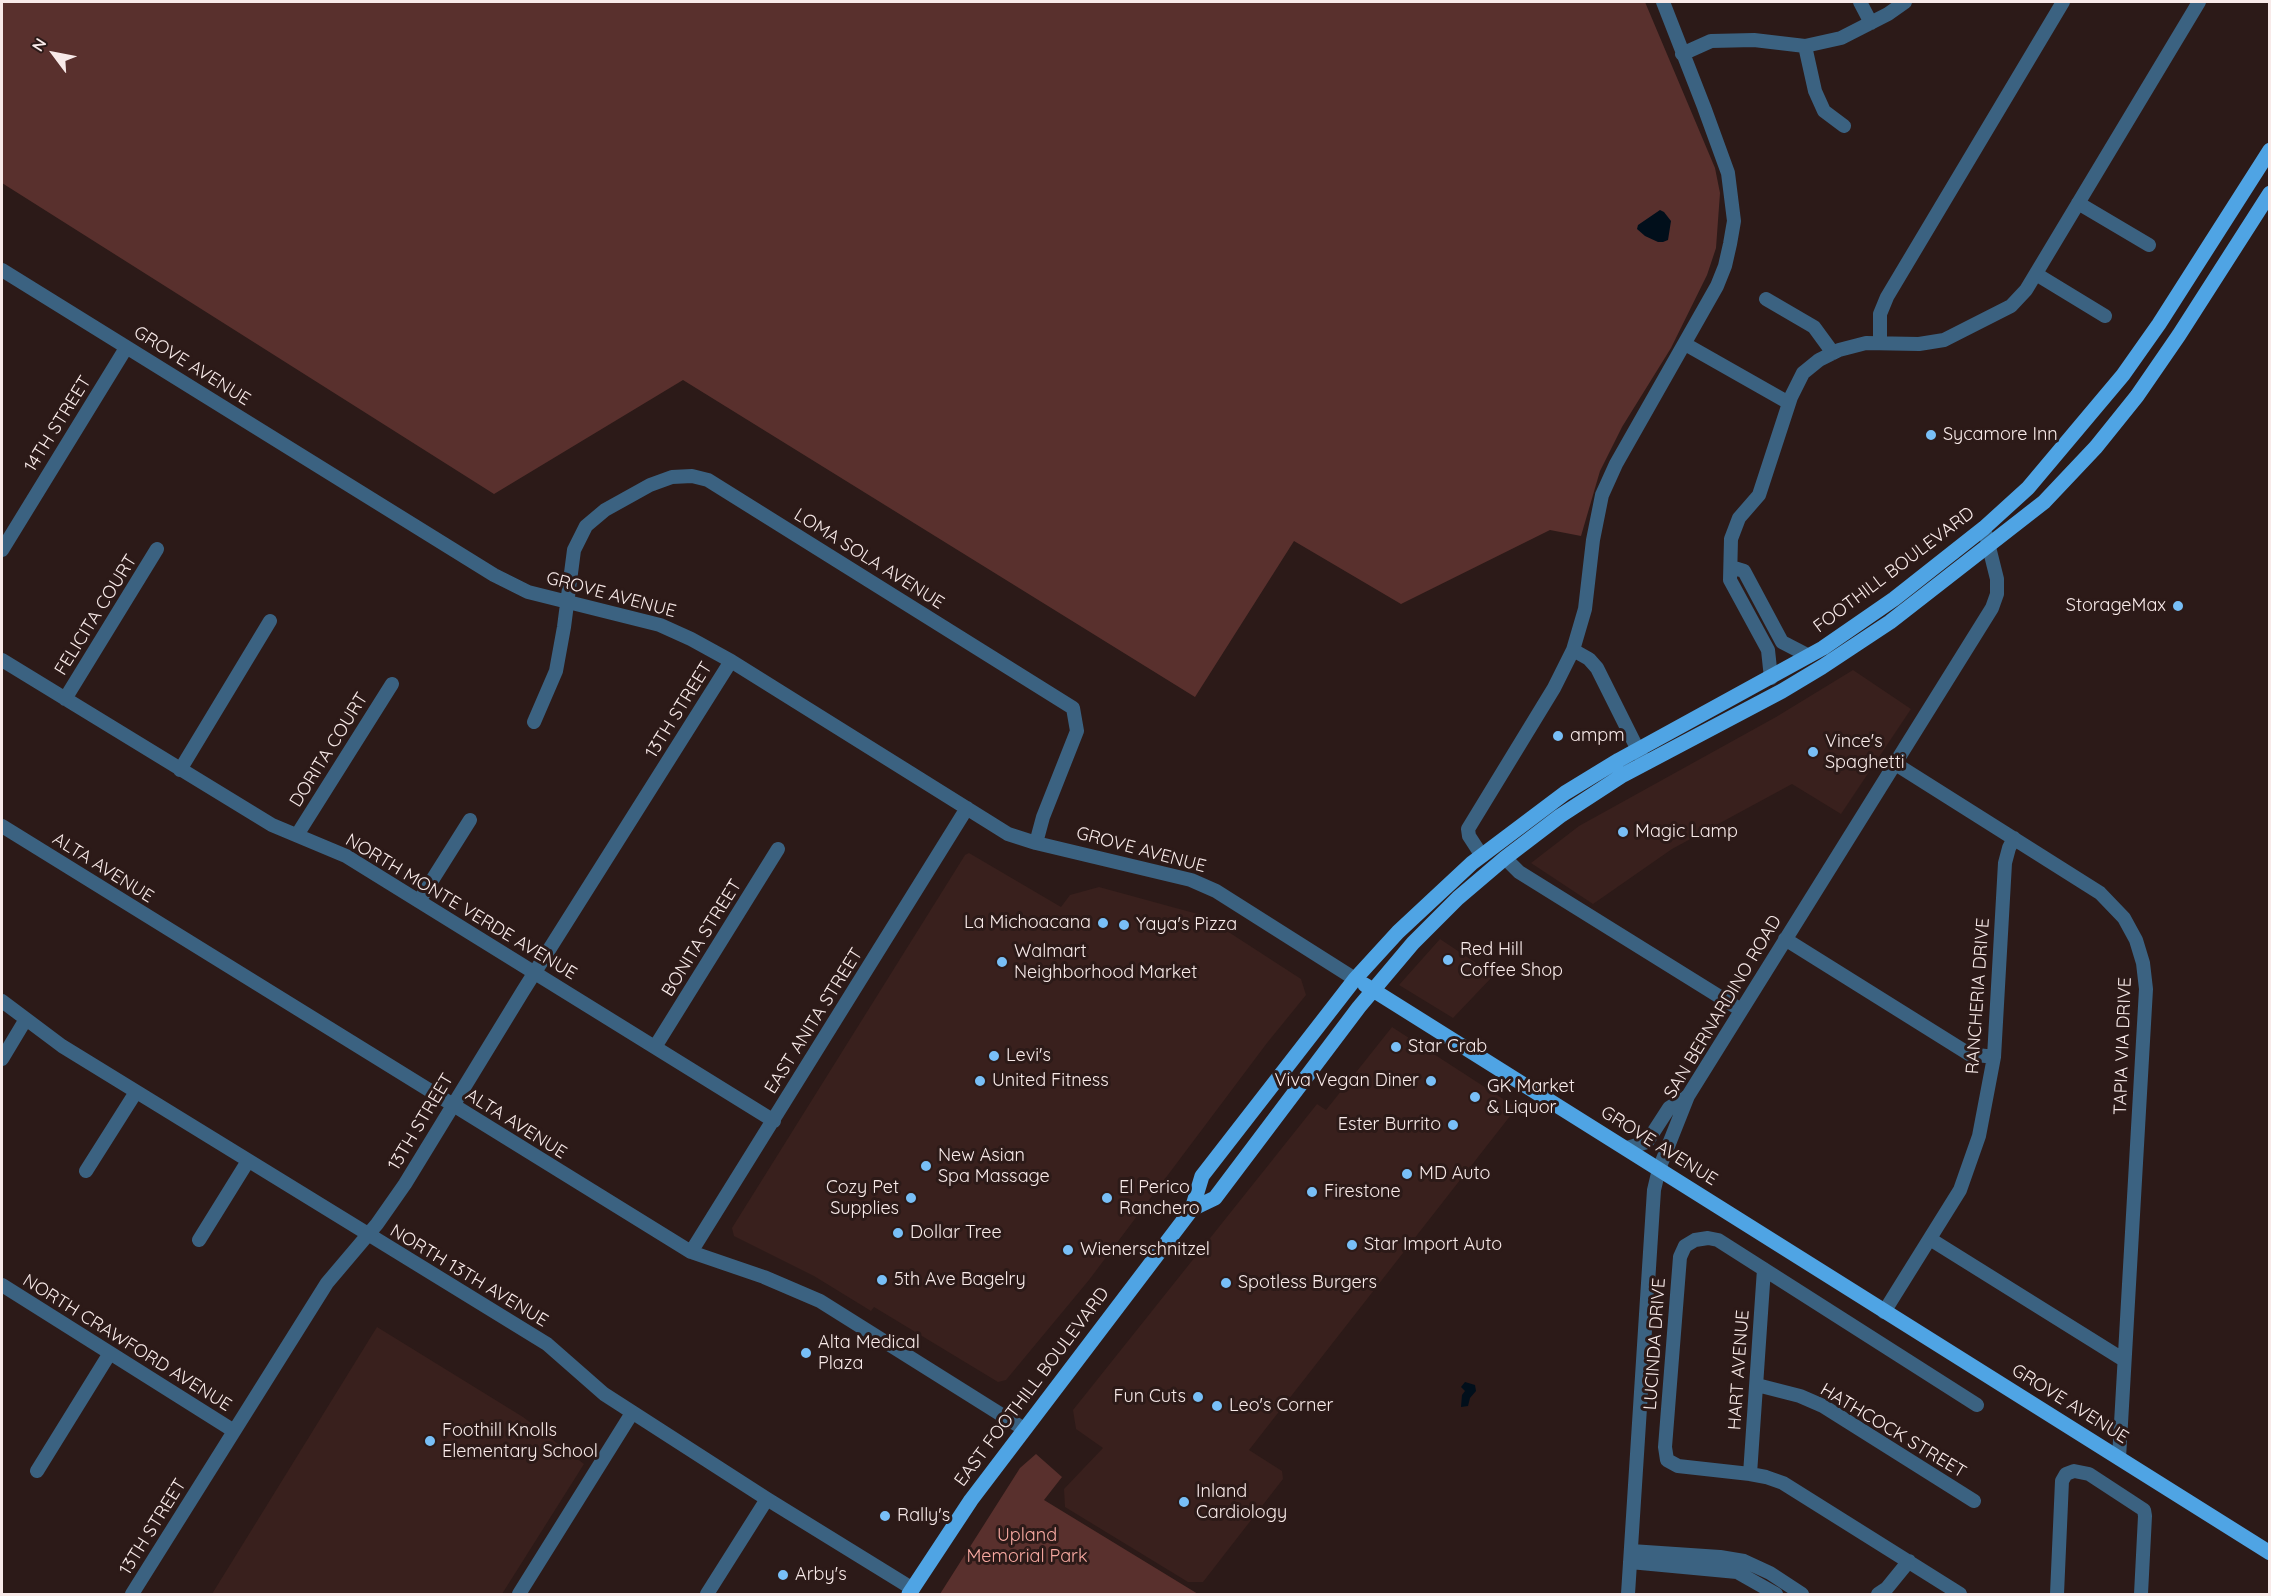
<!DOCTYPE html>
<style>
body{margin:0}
#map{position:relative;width:2271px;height:1596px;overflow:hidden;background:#2c1a18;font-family:Quicksand,sans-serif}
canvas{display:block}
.frame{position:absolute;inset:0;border:3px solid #f8eae9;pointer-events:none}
.north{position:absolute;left:24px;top:24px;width:60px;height:60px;-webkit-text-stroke:4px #2c1a18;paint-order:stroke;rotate:302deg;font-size:16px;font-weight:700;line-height:24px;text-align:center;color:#f8eae9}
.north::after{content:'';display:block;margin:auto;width:21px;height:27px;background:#f8eae9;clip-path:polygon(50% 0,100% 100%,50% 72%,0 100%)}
</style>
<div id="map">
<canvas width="2271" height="1596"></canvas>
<div class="frame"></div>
<div class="north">N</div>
</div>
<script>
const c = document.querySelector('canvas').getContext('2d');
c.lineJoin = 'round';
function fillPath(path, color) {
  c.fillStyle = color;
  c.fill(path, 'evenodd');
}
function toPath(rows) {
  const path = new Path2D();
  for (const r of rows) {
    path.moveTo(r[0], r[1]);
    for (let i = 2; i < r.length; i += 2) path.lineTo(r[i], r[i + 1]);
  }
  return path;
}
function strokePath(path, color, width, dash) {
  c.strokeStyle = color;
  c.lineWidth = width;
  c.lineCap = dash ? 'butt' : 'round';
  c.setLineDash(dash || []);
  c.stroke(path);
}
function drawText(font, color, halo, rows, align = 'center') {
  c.font = font + ' Quicksand,sans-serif';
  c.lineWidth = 6;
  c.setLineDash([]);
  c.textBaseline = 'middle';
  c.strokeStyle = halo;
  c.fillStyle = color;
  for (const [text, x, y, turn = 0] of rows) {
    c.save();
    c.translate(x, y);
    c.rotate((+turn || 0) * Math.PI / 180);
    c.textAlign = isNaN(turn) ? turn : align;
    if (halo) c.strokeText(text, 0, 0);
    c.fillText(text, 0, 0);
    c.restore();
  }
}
fillPath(toPath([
 [1853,670,1911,709,1841,814,1792,784,1672,849,1593,904,1531,863,1579,826,1776,717],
 [969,853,1061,907,1070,895,1099,887,1205,916,1221,924,1227,931,1301,979,1306,995,1267,1043,1089,1280,1006,1380,998,1382,874,1307,871,1311,814,1276,734,1236,732,1228,965,855],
 [1440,939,1494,975,1453,1018,1399,985],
 [1392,1027,1514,1106,1514,1111,1249,1450,1282,1471,1283,1479,1203,1582,1188,1582,1065,1507,1064,1489,1103,1448,1076,1429,1073,1410,1317,1104,1326,1110],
 [377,1327,523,1417,584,1464,502,1594,212,1594]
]), '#39201d');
fillPath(toPath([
 [2,2,1645,2,1715,168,1720,193,1716,248,1707,275,1671,348,1622,427,1600,471,1581,536,1550,530,1401,604,1294,541,1195,697,683,380,494,494,2,183],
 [1036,1454,1062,1477,1044,1500,1198,1594,940,1594,1020,1468]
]), '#59302d');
fillPath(toPath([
 [1660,210,1664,212,1671,221,1668,240,1663,242,1658,242,1645,236,1637,229,1638,225],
 [1465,1382,1475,1385,1476,1391,1470,1398,1468,1406,1461,1407,1462,1395,1465,1391,1461,1387]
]), '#010f1b');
strokePath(toPath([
 [1860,2,1871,23],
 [1805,46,1815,91,1824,111,1844,126],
 [1682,54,1711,41,1754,40,1805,46,1841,38,1888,14,1905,2],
 [2078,203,2149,245],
 [2,270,494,575,528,592,660,625,691,639,731,661,1008,834,1036,843,1191,880,1216,891,1355,979],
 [2036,274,2105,316],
 [1766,299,1814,327,1833,353],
 [1880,343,1880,314,1887,297,2063,2],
 [1685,344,1789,403],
 [2,550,126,348],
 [1731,567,1744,571,1782,642,1809,656],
 [1573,650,1589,659,1597,668,1643,760],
 [2,660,272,825,346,856,774,1121],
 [1771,678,1768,650,1730,580,1731,539,1739,518,1759,495,1791,397,1803,373,1819,360,1839,350,1866,343,1919,344,1944,340,2011,306,2026,290,2199,2],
 [65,699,157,549],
 [534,722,556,671,564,627,574,550,586,526,605,510,650,485,672,477,692,476,708,480,1073,708,1077,731,1043,817,1036,843],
 [1894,763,2100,893,2124,918,2136,940,2143,963,2146,989,2119,1458],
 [180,770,270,621],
 [2,826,691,1252,764,1277,820,1301,1024,1429],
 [297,835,392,684],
 [1482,856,1469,836,1468,829,1554,688,1573,650,1585,609,1593,540,1602,495,1616,464,1717,286,1725,266,1730,244,1734,221,1728,173,1704,107,1663,2],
 [1505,858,1519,872,1741,1010],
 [419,901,470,820],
 [1785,939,1969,1054,1994,1057],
 [2,1001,62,1046,547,1344,604,1394,767,1499,913,1589],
 [655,1047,778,849],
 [2,1059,26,1019],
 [1627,1148,1647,1142,1669,1108,1688,1096],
 [86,1171,136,1092],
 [1930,1239,2124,1360],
 [199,1240,248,1161],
 [691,1252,967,808],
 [2,1285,234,1431],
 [1884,1312,1960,1190,1979,1136,1994,1057,2005,863,2009,848,2014,838],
 [1757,1385,1800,1396,1823,1406,1974,1501],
 [37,1471,110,1353],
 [1750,1474,1764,1269],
 [1631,1551,1720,1557,1744,1561,1770,1573,1802,1594],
 [1630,1562,1737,1572,1776,1594],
 [132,1594,327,1283,377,1224,405,1184,523,991,731,661],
 [519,1594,632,1413],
 [707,1594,767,1499],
 [1628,1594,1654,1190,1659,1169,1688,1096,1992,608,1997,594,1997,579,1986,535],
 [1878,1594,1887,1588,1909,1561],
 [1960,1594,1783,1483,1766,1477,1750,1474,1678,1466,1667,1460,1665,1447,1680,1257,1685,1246,1695,1240,1708,1238,1718,1240,1977,1405],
 [2057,1594,2062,1481,2066,1474,2074,1471,2089,1474,2144,1510,2145,1516,2141,1594]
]), '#3b6281', 14);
strokePath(toPath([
 [1365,985,2270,1553],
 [1192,1209,1215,1198,1359,1007,1413,943,1458,898,1505,858,1560,816,1623,775,1782,691,1822,667,1890,622,2044,502,2096,447,2137,396,2179,335,2270,193],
 [909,1594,971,1500,1192,1209,1202,1176,1355,979,1398,932,1472,863,1565,793,1619,760,1823,648,1894,599,1984,528,2028,488,2123,375,2159,324,2270,150]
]), '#4fa4e4', 15);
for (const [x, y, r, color] of [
 [1931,435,6,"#78bff7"],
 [2178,606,6,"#78bff7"],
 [1558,736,6,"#78bff7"],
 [1813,752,6,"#78bff7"],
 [1623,832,6,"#78bff7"],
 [1103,923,6,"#78bff7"],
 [1124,925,6,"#78bff7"],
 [1448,960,6,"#78bff7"],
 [1002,962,6,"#78bff7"],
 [1396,1047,6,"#78bff7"],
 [994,1056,6,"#78bff7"],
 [980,1081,6,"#78bff7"],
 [1431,1081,6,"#78bff7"],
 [1475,1097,6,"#78bff7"],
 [1453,1125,6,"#78bff7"],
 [926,1166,6,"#78bff7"],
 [1407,1174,6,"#78bff7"],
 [1312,1192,6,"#78bff7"],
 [911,1198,6,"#78bff7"],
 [1107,1198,6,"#78bff7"],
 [898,1233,6,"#78bff7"],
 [1352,1245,6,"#78bff7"],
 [1068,1250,6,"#78bff7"],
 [882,1280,6,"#78bff7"],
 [1226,1283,6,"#78bff7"],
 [806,1353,6,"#78bff7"],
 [1198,1397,6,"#78bff7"],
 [1217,1406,6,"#78bff7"],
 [430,1441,6,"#78bff7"],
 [1184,1502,6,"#78bff7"],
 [885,1516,6,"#78bff7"],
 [783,1575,6,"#78bff7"]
]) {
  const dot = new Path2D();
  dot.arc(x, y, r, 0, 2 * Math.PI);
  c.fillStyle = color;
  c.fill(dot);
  strokePath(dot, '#2c1a18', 2);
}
drawText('18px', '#f8eae9', '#2c1a18', [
 ["GROVE AVENUE",192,366,32],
 ["14TH STREET",58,424,-58],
 ["LOMA SOLA AVENUE",869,559,32],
 ["FOOTHILL BOULEVARD",1894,570,-37],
 ["GROVE AVENUE",611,595,15],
 ["FELICITA COURT",96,615,-58],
 ["13TH STREET",679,710,-58],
 ["DORITA COURT",329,750,-58],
 ["GROVE AVENUE",1141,850,15],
 ["ALTA AVENUE",103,868,32],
 ["NORTH MONTE VERDE AVENUE",461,907,31],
 ["BONITA STREET",702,938,-58],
 ["RANCHERIA DRIVE",1978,996,-86],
 ["SAN BERNARDINO ROAD",1723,1007,-59],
 ["EAST ANITA STREET",814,1021,-58],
 ["TAPIA VIA DRIVE",2123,1046,-88],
 ["13TH STREET",421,1122,-59],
 ["ALTA AVENUE",516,1124,32],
 ["GROVE AVENUE",1659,1146,32],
 ["NORTH 13TH AVENUE",469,1276,31],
 ["NORTH CRAWFORD AVENUE",127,1343,32],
 ["LUCINDA DRIVE",1655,1344,-86],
 ["HART AVENUE",1739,1370,-86],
 ["EAST FOOTHILL BOULEVARD",1032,1387,-53],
 ["GROVE AVENUE",2070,1404,32],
 ["HATHCOCK STREET",1893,1431,31],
 ["13TH STREET",153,1527,-58]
]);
drawText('18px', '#f8eae9', '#2c1a18', [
 ["Sycamore Inn",1943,435],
 ["StorageMax",2166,606,"right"],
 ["ampm",1570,736],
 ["Vince's",1825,742],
 ["Spaghetti",1825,763],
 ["Magic Lamp",1635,832],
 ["La Michoacana",1091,923,"right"],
 ["Yaya's Pizza",1136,925],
 ["Red Hill",1460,950],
 ["Coffee Shop",1460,971],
 ["Walmart",1014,952],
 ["Neighborhood Market",1014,973],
 ["Star Crab",1408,1047],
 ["Levi's",1006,1056],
 ["United Fitness",992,1081],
 ["Viva Vegan Diner",1419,1081,"right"],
 ["GK Market",1487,1087],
 ["& Liquor",1487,1108],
 ["Ester Burrito",1441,1125,"right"],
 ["New Asian",938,1156],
 ["Spa Massage",938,1177],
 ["MD Auto",1419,1174],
 ["Cozy Pet",899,1188,"right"],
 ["Supplies",899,1209,"right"],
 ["El Perico",1119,1188],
 ["Ranchero",1119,1209],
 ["Firestone",1324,1192],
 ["Dollar Tree",910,1233],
 ["Star Import Auto",1364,1245],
 ["Wienerschnitzel",1080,1250],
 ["5th Ave Bagelry",894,1280],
 ["Spotless Burgers",1238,1283],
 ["Alta Medical",818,1343],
 ["Plaza",818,1364],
 ["Fun Cuts",1186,1397,"right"],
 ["Leo's Corner",1229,1406],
 ["Foothill Knolls",442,1431],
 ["Elementary School",442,1452],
 ["Inland",1196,1492],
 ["Cardiology",1196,1513],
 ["Rally's",897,1516],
 ["Arby's",795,1575]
], 'left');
drawText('18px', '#faaba3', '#2c1a18', [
 ["Upland",1027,1536],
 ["Memorial Park",1027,1557]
]);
</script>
